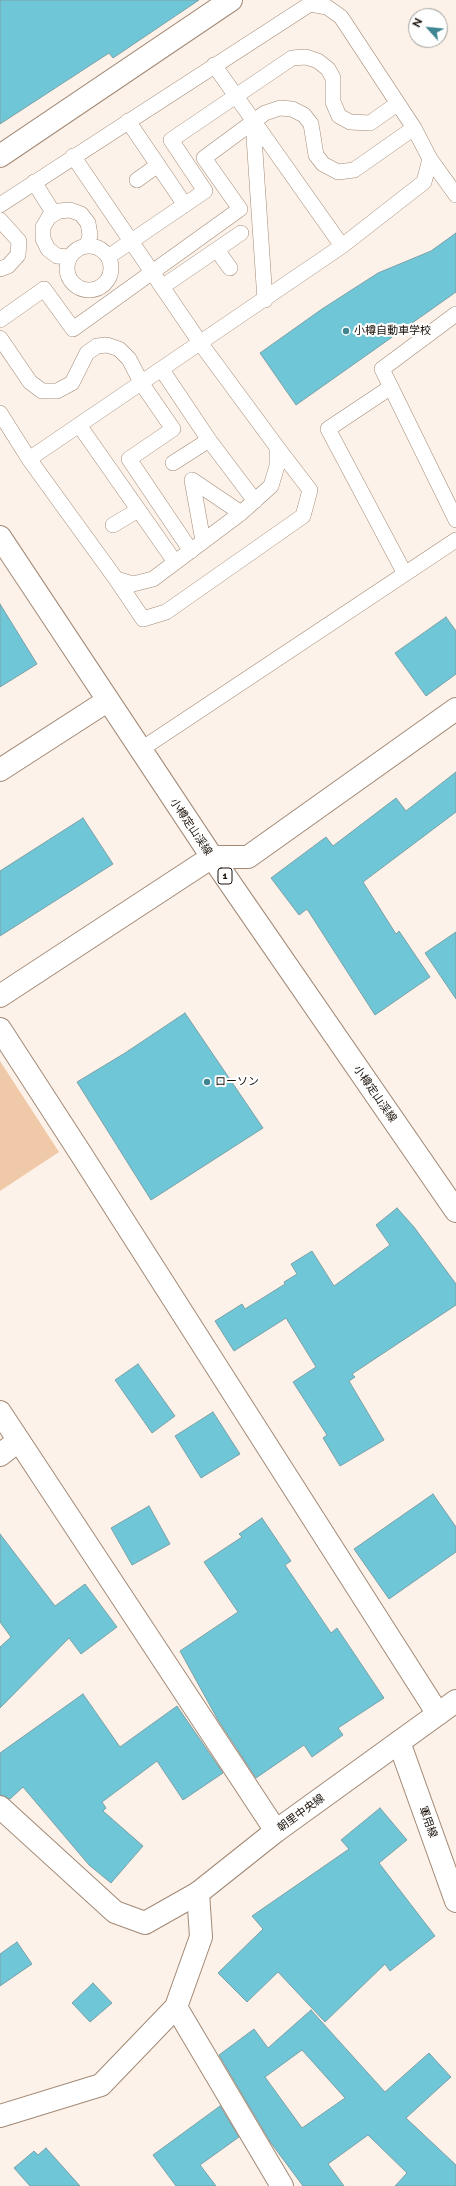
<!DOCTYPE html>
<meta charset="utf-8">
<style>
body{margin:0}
#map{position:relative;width:456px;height:2186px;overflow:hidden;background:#fdf2e9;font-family:Raleway,sans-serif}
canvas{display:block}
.north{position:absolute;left:408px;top:8px;width:40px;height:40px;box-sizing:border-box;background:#fff;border:1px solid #a3a09d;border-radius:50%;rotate:297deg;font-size:11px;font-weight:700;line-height:16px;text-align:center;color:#1a110a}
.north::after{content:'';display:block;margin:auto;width:14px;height:18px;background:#408692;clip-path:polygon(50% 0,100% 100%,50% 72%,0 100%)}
</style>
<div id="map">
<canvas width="456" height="2186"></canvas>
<div class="north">N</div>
</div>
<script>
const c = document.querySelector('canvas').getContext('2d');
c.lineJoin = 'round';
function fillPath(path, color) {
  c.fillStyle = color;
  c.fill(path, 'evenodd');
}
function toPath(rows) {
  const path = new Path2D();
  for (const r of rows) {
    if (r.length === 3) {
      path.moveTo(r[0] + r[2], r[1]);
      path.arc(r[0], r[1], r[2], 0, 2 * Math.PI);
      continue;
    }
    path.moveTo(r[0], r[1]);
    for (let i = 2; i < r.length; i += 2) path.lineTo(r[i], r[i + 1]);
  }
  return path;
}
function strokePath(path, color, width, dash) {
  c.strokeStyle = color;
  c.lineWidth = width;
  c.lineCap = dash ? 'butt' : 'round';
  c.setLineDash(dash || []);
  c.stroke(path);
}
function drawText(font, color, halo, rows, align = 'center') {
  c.font = font + ' Raleway,"Noto Sans JP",sans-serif';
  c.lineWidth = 4;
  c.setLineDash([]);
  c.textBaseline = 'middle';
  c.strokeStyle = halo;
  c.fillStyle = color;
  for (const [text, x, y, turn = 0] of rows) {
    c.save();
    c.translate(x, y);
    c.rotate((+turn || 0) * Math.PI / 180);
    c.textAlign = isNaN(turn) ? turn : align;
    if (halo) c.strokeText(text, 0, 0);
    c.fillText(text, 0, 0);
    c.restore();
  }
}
fillPath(toPath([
 [0,1061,59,1152,0,1191]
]), '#f0c9a9');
const building = toPath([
 [0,0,199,0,113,58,109,53,0,124,0,0],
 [456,233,456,292,296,405,260,353,322,309,378,273,431,251,456,233],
 [0,604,37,664,0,687,0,604],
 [446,617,456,631,456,674,426,696,395,653,446,617],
 [456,772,456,812,363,882,396,934,399,931,430,977,375,1015,307,909,299,915,271,878,326,837,333,846,396,798,406,811,456,772],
 [83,818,113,864,0,936,0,871,83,818],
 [456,932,456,999,425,953,456,932],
 [185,1013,263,1128,151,1200,77,1082,125,1053,185,1013],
 [397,1208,414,1227,456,1284,456,1305,352,1374,355,1377,349,1381,384,1440,340,1466,323,1438,327,1435,293,1382,316,1367,286,1318,234,1351,215,1321,242,1304,245,1309,285,1284,284,1282,297,1274,291,1264,312,1251,334,1286,390,1245,376,1225,397,1208],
 [138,1364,175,1416,152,1433,115,1380,138,1364],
 [213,1412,240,1454,201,1478,175,1436,213,1412],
 [433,1494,456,1527,456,1552,389,1599,354,1549,433,1494],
 [149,1506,170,1544,132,1565,111,1528,149,1506],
 [262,1518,291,1561,285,1565,331,1633,337,1628,384,1698,338,1728,343,1735,312,1757,304,1745,256,1778,218,1720,180,1651,238,1612,204,1562,242,1537,239,1534,262,1518],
 [0,1534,55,1606,85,1584,117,1627,81,1654,69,1638,0,1708,0,1647,11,1637,0,1622,0,1534],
 [83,1694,120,1747,177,1706,223,1773,183,1800,157,1761,102,1802,106,1808,103,1811,143,1846,111,1883,89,1865,23,1787,10,1799,0,1795,0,1753,83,1694],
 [380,1808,407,1840,379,1863,435,1936,390,1971,385,1964,325,2022,278,1972,247,2002,218,1973,263,1929,252,1916,349,1849,341,1840,380,1808],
 [17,1942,32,1964,0,1986,0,1954,17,1942],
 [93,1983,112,2003,90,2022,72,2003,93,1983],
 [311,2010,385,2092,429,2053,451,2077,406,2118,456,2165,456,2186,395,2186,407,2173,368,2135,328,2164,344,2186,303,2186,271,2143,219,2055,254,2029,268,2048,311,2010],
 [302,2050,345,2098,302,2128,265,2077,302,2050],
 [220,2106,239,2137,200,2165,216,2186,176,2186,153,2155,220,2106],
 [46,2148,80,2186,30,2186,14,2168,34,2151,38,2155,46,2148]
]);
fillPath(building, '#6fc6d6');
strokePath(building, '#7ca1a8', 1);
const lane = toPath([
 [214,65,342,246],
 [128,121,185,205],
 [253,122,265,300],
 [430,159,456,195],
 [137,180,158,165],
 [34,182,54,214],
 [0,205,310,4,327,7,341,17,414,128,430,159,424,182,342,246,29,459],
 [0,220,19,241,18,255,8,266,0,269],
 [89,268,22],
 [217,250,230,268],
 [69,257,57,256,48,249,43,239,43,227,49,217,59,211,70,210,81,214,88,223,90,235,87,246],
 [108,257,205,191,171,140,292,58,306,57,318,61,328,69,333,78,333,102,339,116,350,122,370,123,397,104],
 [162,287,241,233],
 [456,314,382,369,456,520],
 [0,320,44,289,73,329,240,209,204,158,265,113,280,108,292,109,304,115,311,124,316,155,323,164,338,172,354,170,414,128],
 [0,338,30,382,42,391,57,391,72,383,87,353,97,346,107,345,119,349,129,359,142,384,173,429,129,459,191,551],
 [162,370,209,440,255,501],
 [391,387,328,429,405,574],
 [0,413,29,459,116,579,133,584,153,579,241,513,271,486,277,466,277,447,201,344,73,156],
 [79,425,175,562],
 [173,463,209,440],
 [113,525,138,510],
 [203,541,192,480,241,513],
 [116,579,143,619,166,612,303,516,310,490,277,447],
 [140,750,456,540]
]);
const street = toPath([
 [0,156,231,0],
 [0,770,107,701],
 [0,996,212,857,248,857,456,709],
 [0,1029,81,1154,438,1714],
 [0,1412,276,1831],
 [0,1455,18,1441],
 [399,1742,456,1901],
 [176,2007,282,2186],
 [0,2116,101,2085,176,2007,201,1937,198,1893]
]);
const secondary = toPath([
 [0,1807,115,1912,145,1923,198,1893,276,1831,456,1701]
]);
const primary = toPath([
 [0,537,212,857,456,1211]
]);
strokePath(lane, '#a28975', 16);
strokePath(street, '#a28975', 24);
strokePath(secondary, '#a28975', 24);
strokePath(primary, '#a28975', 24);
strokePath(lane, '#fff', 15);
strokePath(street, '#fff', 22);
strokePath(secondary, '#fff', 22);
strokePath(primary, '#fff', 22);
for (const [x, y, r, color] of [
 [346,331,4,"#408692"],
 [207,1082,4,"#408692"]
]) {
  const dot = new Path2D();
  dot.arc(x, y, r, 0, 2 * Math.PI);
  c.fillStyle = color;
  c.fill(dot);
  strokePath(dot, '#fff', 1.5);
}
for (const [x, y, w] of [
 [225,876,14]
]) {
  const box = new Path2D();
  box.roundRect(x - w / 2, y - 8, w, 16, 3);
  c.fillStyle = '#fff';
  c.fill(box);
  strokePath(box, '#1a110a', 1);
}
drawText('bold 10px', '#1a110a', null, [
 ["1",225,876]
]);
drawText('11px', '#1a110a', '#fff', [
 ["小樽自動車学校",354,331],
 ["ローソン",215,1082]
], 'left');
drawText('11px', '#1a110a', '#fff', [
 ["小樽定山渓線",191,827,56],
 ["小樽定山渓線",375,1094,55],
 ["朝里中央線",301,1813,-36],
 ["軍用線",428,1822,70]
]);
</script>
